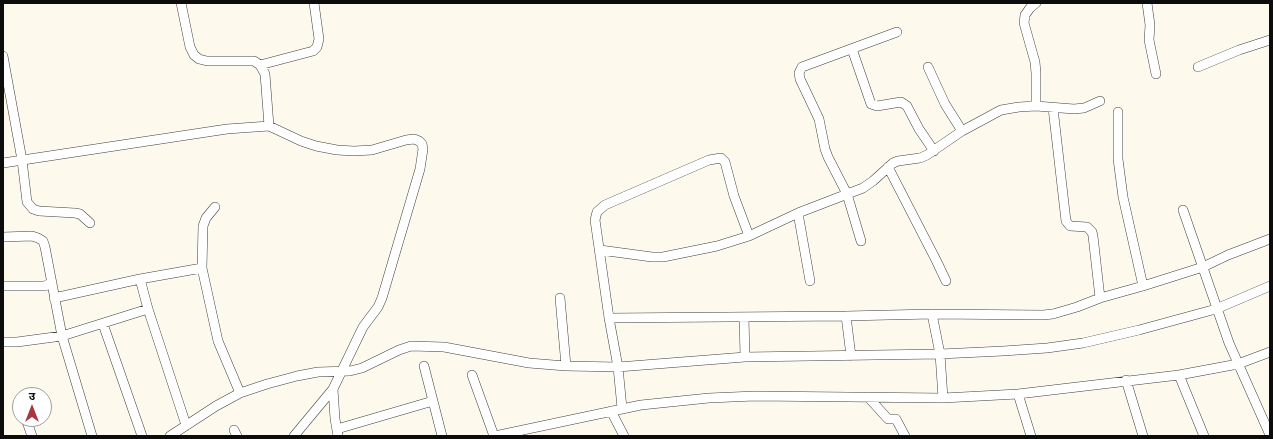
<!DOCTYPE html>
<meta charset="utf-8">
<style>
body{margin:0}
#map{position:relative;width:1273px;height:439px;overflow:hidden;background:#fdf9ed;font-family:"PT Serif","Noto Sans Devanagari",serif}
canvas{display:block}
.frame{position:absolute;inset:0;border:4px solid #0c0c0c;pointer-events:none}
.north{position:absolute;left:12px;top:387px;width:40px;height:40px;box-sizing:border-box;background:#fff;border:1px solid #9e9e9e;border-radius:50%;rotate:0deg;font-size:11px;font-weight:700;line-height:16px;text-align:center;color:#0c0c0c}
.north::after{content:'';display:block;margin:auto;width:14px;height:18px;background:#aa353f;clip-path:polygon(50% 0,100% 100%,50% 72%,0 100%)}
</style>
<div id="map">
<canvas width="1273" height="439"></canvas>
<div class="frame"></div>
<div class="north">उ</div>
</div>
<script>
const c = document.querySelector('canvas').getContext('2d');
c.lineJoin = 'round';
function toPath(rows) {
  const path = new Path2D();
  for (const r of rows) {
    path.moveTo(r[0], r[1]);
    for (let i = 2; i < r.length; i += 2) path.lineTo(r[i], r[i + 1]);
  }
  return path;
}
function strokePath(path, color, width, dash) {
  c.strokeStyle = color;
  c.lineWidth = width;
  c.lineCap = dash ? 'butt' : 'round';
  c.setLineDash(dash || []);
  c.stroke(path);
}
const minor = toPath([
 [181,3,190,47,194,55,199,59,207,61,254,61,260,65,265,74,269,126],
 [1036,3,1030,8,1025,15,1024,23,1035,62,1036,73,1036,106],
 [1147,3,1150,25,1149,40,1156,74],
 [852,49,871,104,877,106,901,102,907,106,919,129,934,151],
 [3,56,22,160,27,202,33,209,39,211,75,213,80,214,90,223],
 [260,65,313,51,317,47,319,39,314,3],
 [928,67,945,104,962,131],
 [1198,67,1239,50,1270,40],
 [1053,108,1066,221,1070,226,1087,227,1092,232,1093,236,1100,298],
 [1118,112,1118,159,1123,197,1143,286],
 [3,163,227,129,269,126,301,141,316,146,337,150,354,151,372,150,406,140,414,139,419,141,422,144,423,149,420,169,382,298,378,307,363,327,333,389,294,436],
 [888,167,936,260,946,281],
 [215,207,206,218,203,226,202,268,218,341,240,393],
 [1183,210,1229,343,1270,435],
 [798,213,810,281],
 [3,237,32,236,38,238,43,241,45,247,62,336,92,436],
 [861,241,847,194,828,157,825,149,819,119,800,79,799,73,802,67,897,32],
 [600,250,652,257,663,257,717,246,749,236,798,213,863,188,873,181,893,163,898,161,920,158,927,155,962,131,1001,110,1019,107,1036,106,1074,109,1084,108,1100,101],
 [140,279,148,309,186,425],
 [3,286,45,286,52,282],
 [54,298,140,279,202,268],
 [560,298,566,366],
 [932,314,940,354,943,398],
 [846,316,851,356],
 [744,317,745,357],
 [609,318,846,316,932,314,1043,315,1053,314,1077,307,1100,298,1143,286,1203,267,1228,255,1270,239],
 [103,324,142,436],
 [3,342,17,342,62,336,148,309],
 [424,366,442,436],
 [472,375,494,436],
 [1179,375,1204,436],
 [1126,380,1143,436],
 [333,389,335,419,338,436],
 [1018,394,1031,436],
 [868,397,888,419,896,419,905,436],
 [622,408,618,367,609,318,595,220,597,212,605,205,709,160,721,158,725,162,734,196,749,236],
 [611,411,624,436],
 [26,419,32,436],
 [337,429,433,401],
 [234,430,237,436],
 [170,436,216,406,240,393,267,384,297,376,318,372,350,371,362,368,399,350,411,346,444,347,529,363,566,366,618,367,745,357,940,354,1003,351,1047,348,1083,343,1139,330,1216,309,1270,286],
 [495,436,641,405,709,398,755,396,943,398,1018,394,1179,375,1238,364,1270,352]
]);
strokePath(minor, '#3f3f3f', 10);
strokePath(minor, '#fff', 9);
</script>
